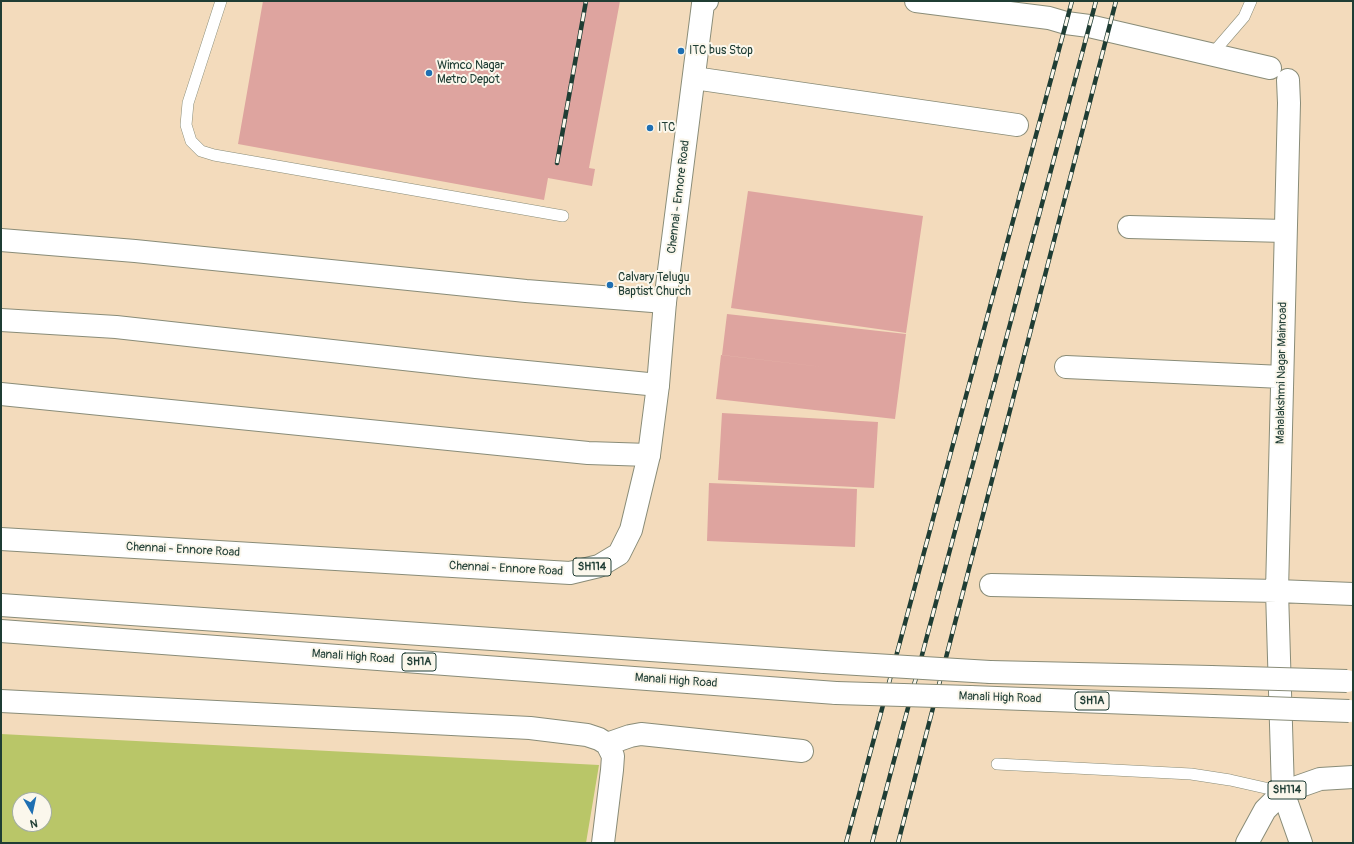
<!DOCTYPE html>
<style>
body{margin:0}
#map{position:relative;width:1354px;height:844px;overflow:hidden;background:#f3dbbc;font-family:Pangolin,sans-serif}
canvas{display:block}
.frame{position:absolute;inset:0;border:2px solid #1f3d34;pointer-events:none}
.north{position:absolute;left:12px;top:792px;width:40px;height:40px;box-sizing:border-box;background:#fbf7ec;border:1px solid #a3ada2;border-radius:50%;rotate:171deg;font-size:11px;font-weight:700;line-height:16px;text-align:center;color:#1f3d34}
.north::after{content:'';display:block;margin:auto;width:14px;height:18px;background:#1f6fb2;clip-path:polygon(50% 0,100% 100%,50% 72%,0 100%)}
</style>
<div id="map">
<canvas width="1354" height="844"></canvas>
<div class="frame"></div>
<div class="north">N</div>
</div>
<script>
const c = document.querySelector('canvas').getContext('2d');
c.lineJoin = 'round';
function fillPath(path, color) {
  c.fillStyle = color;
  c.fill(path, 'evenodd');
}
function toPath(rows) {
  const path = new Path2D();
  for (const r of rows) {
    path.moveTo(r[0], r[1]);
    for (let i = 2; i < r.length; i += 2) path.lineTo(r[i], r[i + 1]);
  }
  return path;
}
function strokePath(path, color, width, dash) {
  c.strokeStyle = color;
  c.lineWidth = width;
  c.lineCap = dash ? 'butt' : 'round';
  c.setLineDash(dash || []);
  c.stroke(path);
}
function drawText(font, color, halo, rows, align = 'center') {
  c.font = font + ' Pangolin,sans-serif';
  c.lineWidth = 4;
  c.setLineDash([]);
  c.textBaseline = 'middle';
  c.strokeStyle = halo;
  c.fillStyle = color;
  for (const [text, x, y, turn = 0] of rows) {
    c.save();
    c.translate(x, y);
    c.rotate((+turn || 0) * Math.PI / 180);
    c.textAlign = isNaN(turn) ? turn : align;
    if (halo) c.strokeText(text, 0, 0);
    c.fillText(text, 0, 0);
    c.restore();
  }
}
fillPath(toPath([
 [1,734,599,765,586,843,1,843],
 [20,800,44,800,44,824,20,824]
]), '#b9c668');
fillPath(toPath([
 [263,1,620,1,589,168,595,169,592,186,548,178,544,200,238,144],
 [748,191,923,216,906,333,731,308],
 [727,314,906,334,895,419,716,399,721,355,848,370,722,355],
 [722,413,878,422,874,488,718,480],
 [709,483,857,489,855,547,707,541]
]), '#dea49f');
const lane = toPath([
 [221,1,188,103,186,125,191,141,201,151,214,155,563,216],
 [1212,54,1244,17,1251,1],
 [997,764,1191,774,1230,780,1283,792]
]);
const street = toPath([
 [916,1,1049,18,1066,23,1089,26,1270,68],
 [694,78,1017,125],
 [1288,80,1289,103,1277,591,1353,594],
 [1129,227,1285,231],
 [1,240,135,251,526,291,665,302],
 [1,320,116,327,476,367,658,385],
 [1066,367,1282,377],
 [1,394,588,453,649,455],
 [991,585,1277,591,1283,792,1301,843],
 [1,701,530,728,587,735,599,739,607,744,613,756,612,770,603,843],
 [607,744,630,736,641,734,802,751]
]);
const primary = toPath([
 [1,539,570,573,599,566,619,554,631,530,649,455,658,385,665,302,703,4,707,1],
 [1,605,824,662],
 [1,631,836,693],
 [990,672,1211,677],
 [970,697,1213,706],
 [1247,843,1265,810,1283,792,1320,779,1353,777]
]);
strokePath(lane, '#898c78', 12);
strokePath(street, '#898c78', 24);
strokePath(primary, '#898c78', 24);
strokePath(lane, '#fff', 11);
strokePath(street, '#fff', 22);
strokePath(primary, '#fff', 22);
const rail = toPath([
 [557,163,586,1],
 [846,843,1072,1],
 [872,843,1096,1],
 [898,843,1116,1]
]);
strokePath(rail, '#1f3d34', 4.5);
strokePath(rail, '#fbf7ec', 3, [9]);
const primaryBridge = toPath([
 [824,662,990,672],
 [1211,677,1347,681],
 [836,693,970,697],
 [1213,706,1349,711]
]);
strokePath(primaryBridge, '#898c78', 24, []);
strokePath(primaryBridge, '#fff', 22);
for (const [x, y, r, color] of [
 [681,51,4,"#1f6fb2"],
 [429,73,4,"#1f6fb2"],
 [650,128,4,"#1f6fb2"],
 [610,285,4,"#1f6fb2"]
]) {
  const dot = new Path2D();
  dot.arc(x, y, r, 0, 2 * Math.PI);
  c.fillStyle = color;
  c.fill(dot);
  strokePath(dot, '#fbf7ec', 1.5);
}
for (const [x, y, w] of [
 [592,567,38],
 [419,662,34],
 [1092,701,34],
 [1287,790,38]
]) {
  const box = new Path2D();
  box.roundRect(x - w / 2, y - 9, w, 18, 3);
  c.fillStyle = '#fbf7ec';
  c.fill(box);
  strokePath(box, '#1f3d34', 1);
}
drawText('bold 11px', '#1f3d34', null, [
 ["SH114",592,567],
 ["SH1A",419,662],
 ["SH1A",1092,701],
 ["SH114",1287,790]
]);
drawText('12px', '#1f3d34', '#fbf7ec', [
 ["ITC bus Stop",689,51],
 ["Wimco Nagar",437,66],
 ["Metro Depot",437,80],
 ["ITC",658,128],
 ["Calvary Telugu",618,278],
 ["Baptist Church",618,292]
], 'left');
drawText('12px', '#1f3d34', '#fbf7ec', [
 ["Chennai - Ennore Road",679,197,-83],
 ["Mahalakshmi Nagar Mainroad",1282,373,-89],
 ["Chennai - Ennore Road",183,550,3],
 ["Chennai - Ennore Road",506,569,3],
 ["Manali High Road",353,657,4],
 ["Manali High Road",676,681,4],
 ["Manali High Road",1000,698,2]
]);
</script>
